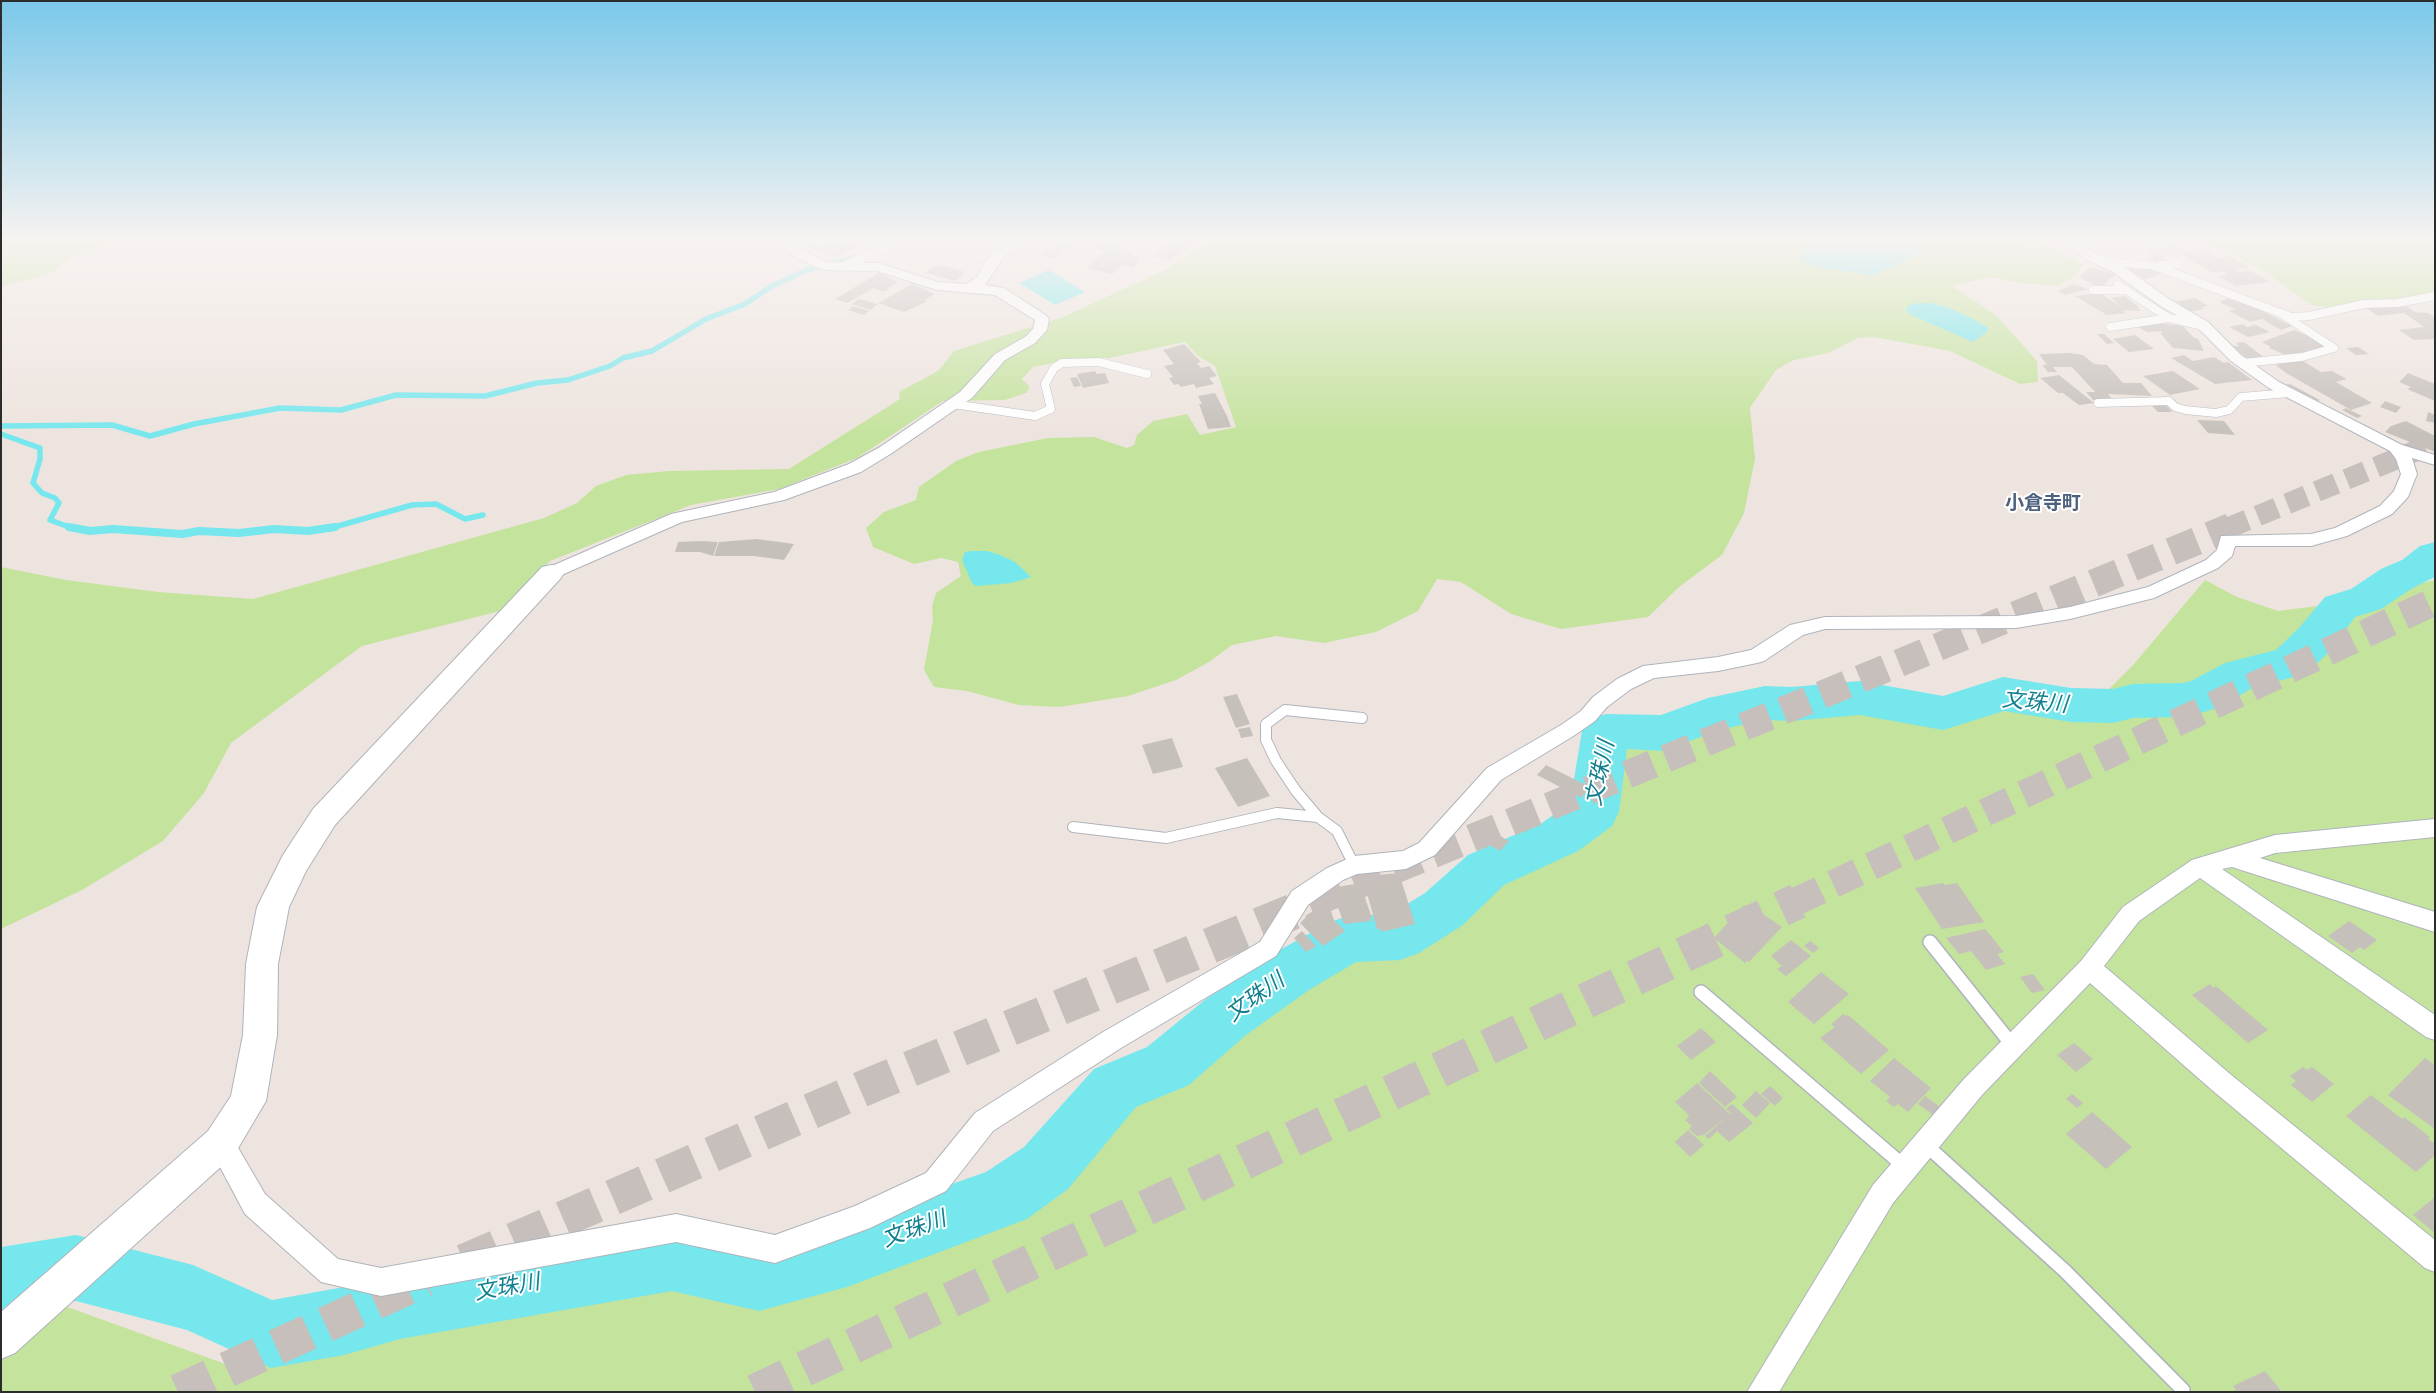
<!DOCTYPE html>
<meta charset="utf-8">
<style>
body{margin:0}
#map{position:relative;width:2436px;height:1393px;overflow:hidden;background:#eee4df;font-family:"Asap Condensed",sans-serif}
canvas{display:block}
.frame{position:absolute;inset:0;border:2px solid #2c2c2c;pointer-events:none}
</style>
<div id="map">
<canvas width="2436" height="1393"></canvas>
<div class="frame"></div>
</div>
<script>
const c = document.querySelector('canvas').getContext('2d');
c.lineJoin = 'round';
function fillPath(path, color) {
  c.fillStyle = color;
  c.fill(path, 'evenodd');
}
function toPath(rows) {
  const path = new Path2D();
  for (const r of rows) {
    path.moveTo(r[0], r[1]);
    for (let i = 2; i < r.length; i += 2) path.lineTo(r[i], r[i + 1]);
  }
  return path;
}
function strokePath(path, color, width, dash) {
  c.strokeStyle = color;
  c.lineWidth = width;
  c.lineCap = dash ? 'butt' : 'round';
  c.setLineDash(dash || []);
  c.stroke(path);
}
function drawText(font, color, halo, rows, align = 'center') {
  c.font = font + ' "Asap Condensed","Noto Sans JP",sans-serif';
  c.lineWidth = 4;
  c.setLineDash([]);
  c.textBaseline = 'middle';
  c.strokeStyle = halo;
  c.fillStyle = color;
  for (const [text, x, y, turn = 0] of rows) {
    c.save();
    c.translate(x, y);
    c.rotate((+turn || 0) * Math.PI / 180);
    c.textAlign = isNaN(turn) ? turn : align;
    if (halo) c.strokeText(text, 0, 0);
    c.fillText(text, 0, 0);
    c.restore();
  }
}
fillPath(toPath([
 [1,242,117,242,74,256,51,273,1,287],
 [1207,242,2015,242,2028,248,2045,245,2084,264,2074,278,2057,286,2018,283,1989,277,1952,286,1997,316,2037,361,2038,382,2020,384,1950,351,1874,337,1858,338,1828,353,1794,360,1776,370,1750,408,1755,459,1744,513,1722,555,1679,587,1648,617,1561,629,1511,614,1461,582,1437,579,1418,611,1376,632,1324,643,1276,636,1232,645,1209,662,1176,680,1128,696,1060,707,1019,705,967,691,934,687,924,670,933,620,932,606,936,593,961,576,958,562,941,558,914,564,873,547,866,528,884,512,916,500,919,487,956,461,979,452,1048,438,1094,437,1127,448,1134,445,1137,435,1153,421,1187,414,1200,435,1236,427,1215,366,1198,356,1185,342,1109,358,1081,358,1033,367,1022,379,1030,387,1026,393,1005,400,943,401,857,458,779,489,691,505,550,561,500,611,362,646,231,743,204,793,163,841,82,890,1,929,1,567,66,580,158,592,253,599,544,518,577,503,596,486,626,475,669,471,789,469,900,399,899,392,938,371,954,351,1063,317,1165,270],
 [2180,242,2435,242,2435,291,2409,297,2327,307,2311,305,2267,273,2218,248],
 [2205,580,2237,597,2278,611,2333,604,2435,580,2435,1392,1,1392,1,1358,59,1304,231,1366,514,1303,669,1279,761,1295,917,1237,1007,1211,1056,1176,1119,1094,1169,1079,1268,994,1311,965,1352,946,1390,944,1409,935,1495,872,1565,838,1597,814,1609,737,1670,736,1714,720,1768,709,1799,714,1856,703,1946,720,2006,701,2063,697,2109,689,2134,664]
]), '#c4e39d');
fillPath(toPath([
 [1817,242,1923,242,1925,247,1922,252,1905,261,1872,275,1811,266,1799,260,1799,255],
 [1049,270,1085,292,1055,305,1019,283],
 [1917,303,1931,303,1949,308,1973,319,1987,327,1988,331,1973,342,1911,315,1906,310,1908,306],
 [971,551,987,551,1000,555,1015,562,1031,577,1011,583,976,586,972,583,962,560,965,552]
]), '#75e7ed');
strokePath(toPath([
 [1,426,112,425,150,436,194,424,280,408,341,410,396,395,485,396,537,383,568,380,610,366,623,358,652,351,706,319,745,304,772,286,807,270,858,257],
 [1,434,40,448,40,459,33,483,42,493,55,498,59,503,50,520,72,528],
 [331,528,412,505,436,504,465,519,483,515]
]), '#75e7ed', 5.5);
strokePath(toPath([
 [69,527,90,531,113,529,182,534,199,531,239,533,274,529,308,531,335,527]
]), '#75e7ed', 8);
fillPath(toPath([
 [2435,542,2435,577,2411,589,2381,609,2355,617,2331,650,2306,674,2254,687,2220,707,2204,712,2183,717,2133,718,2113,723,2071,722,2004,711,1943,730,1860,715,1791,721,1765,720,1718,730,1665,751,1627,749,1619,812,1612,826,1578,851,1504,885,1463,925,1419,953,1400,960,1356,962,1309,990,1246,1035,1189,1085,1136,1107,1068,1189,1027,1219,847,1287,759,1311,672,1291,400,1339,344,1355,271,1368,187,1330,76,1301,1,1313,1,1247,76,1235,193,1265,272,1300,344,1287,400,1273,672,1225,759,1245,847,1221,986,1172,1024,1147,1094,1069,1147,1047,1206,999,1269,956,1328,923,1347,916,1391,914,1425,893,1468,855,1542,823,1570,803,1582,731,1589,719,1606,714,1661,715,1708,698,1765,686,1791,687,1860,681,1943,696,2003,677,2071,688,2113,689,2133,684,2183,683,2191,681,2225,663,2276,650,2299,628,2325,597,2351,589,2381,569,2402,560,2420,546,2435,542]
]), '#75e7ed');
fillPath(toPath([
 [833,242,857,242,860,245,835,257,807,247,815,244,821,247],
 [1060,242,1083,242,1068,248,1052,259,1039,254,1055,244,1067,248,1057,244],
 [1088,242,1110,242,1125,247,1123,249,1134,254,1132,255,1140,257,1135,261,1139,262,1132,268,1122,265,1112,274,1087,268,1104,252],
 [1168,242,1198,242,1168,261,1152,256],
 [2178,245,2186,251,2181,251,2182,252,2205,249,2221,259,2231,256,2251,268,2235,269,2239,272,2250,270,2270,282,2236,286,2218,276,2227,274,2222,271,2213,273,2182,254,2161,256,2168,262,2157,264,2148,257,2154,256,2144,248],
 [938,264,965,272,956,281,925,273],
 [2130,266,2137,269,2153,267,2165,273,2145,279,2125,268],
 [2090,267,2116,274,2102,286,2097,286,2079,277],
 [879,273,898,282,884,292,874,288,847,303,835,299],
 [912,284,935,294,924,300,928,301,904,312,878,303],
 [2074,284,2088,289,2066,295,2058,291],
 [2100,293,2121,307,2111,298,2125,296,2140,308,2137,308,2141,311,2122,310,2126,313,2107,315,2075,296],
 [2234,297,2251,305,2292,326,2281,330,2262,319,2250,322,2229,311,2235,309,2220,303,2222,303,2220,301],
 [2195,298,2208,306,2201,307,2204,309,2190,312,2174,302],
 [859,299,878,304,870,310,852,304],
 [2390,305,2393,307,2406,306,2415,312,2428,313,2435,317,2435,339,2414,340,2399,330,2424,327,2404,313,2378,316,2366,308],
 [853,306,869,311,864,315,848,310],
 [2158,323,2183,326,2193,337,2198,339,2204,351,2173,348,2160,333,2163,333,2161,331,2147,332,2138,327],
 [2243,324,2247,327,2256,325,2270,332,2248,337,2229,327],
 [2294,330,2318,340,2315,341,2325,346,2291,357,2269,348,2271,347,2262,342],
 [2097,334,2104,334,2114,343,2107,344],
 [2135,335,2154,349,2129,352,2113,339],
 [2244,342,2266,359,2250,360,2231,346,2239,346,2236,343],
 [1184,344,1201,362,1197,363,1201,368,1209,366,1217,376,1209,378,1214,384,1196,388,1194,384,1181,387,1178,384,1174,385,1169,378,1173,377,1164,366,1174,364,1163,350],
 [2358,347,2369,354,2356,355,2346,348],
 [2069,353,2083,355,2094,364,2107,365,2123,383,2141,383,2152,396,2108,394,2113,400,2093,400,2086,392,2095,392,2072,367,2053,367,2057,372,2048,372,2042,365,2047,365,2039,354],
 [2184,355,2193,361,2214,357,2224,363,2228,362,2252,380,2215,384,2171,358],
 [2294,360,2303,361,2321,372,2332,371,2347,379,2336,382,2372,403,2351,410,2286,373,2276,365],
 [1095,371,1097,374,1105,373,1109,383,1083,388,1077,374],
 [2173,371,2200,389,2170,395,2143,376],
 [2408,373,2435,384,2435,401,2407,389,2411,387,2399,382],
 [2059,375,2094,403,2079,405,2063,393,2058,393,2040,378],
 [1077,377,1081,386,1074,387,1070,378],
 [2290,384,2320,400,2314,402,2284,385],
 [1215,393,1227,416,1231,427,1208,429,1199,404,1202,404,1198,396],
 [2385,401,2401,407,2396,413,2380,407],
 [2151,405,2166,405,2172,412,2158,412],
 [2346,408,2362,416,2357,418,2342,410],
 [2428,412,2435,415,2435,423,2426,421],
 [2197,420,2224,421,2235,435,2208,433],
 [2406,421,2435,436,2435,452,2385,432,2391,426],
 [757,539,794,544,784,560,754,556,714,556,719,542],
 [678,542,702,541,718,542,713,556,700,552,675,552],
 [1237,694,1250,724,1236,728,1223,697],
 [1250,727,1253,736,1241,738,1238,729],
 [1172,738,1183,767,1153,774,1142,745],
 [1247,758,1270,796,1238,807,1215,768],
 [1546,765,1590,787,1581,798,1537,775],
 [1488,829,1509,841,1500,851,1479,839],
 [1399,873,1415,924,1381,932,1381,929,1377,929,1363,879,1367,879,1366,876],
 [1360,883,1372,918,1370,919,1371,921,1344,924,1331,888],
 [1943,883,1945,885,1957,883,1984,922,1942,929,1915,888],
 [1328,902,1334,920,1345,931,1323,946,1300,923,1306,917,1305,916],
 [1744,905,1749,909,1751,906,1782,927,1749,962,1747,961,1745,963,1714,938],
 [2349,921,2377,940,2364,950,2360,947,2352,953,2328,936],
 [1985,929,2004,952,1997,954,2005,964,1986,970,1971,951,1959,954,1946,938],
 [1302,931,1316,946,1306,952,1294,938],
 [1791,940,1811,956,1786,976,1777,969,1782,966,1771,956],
 [1810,941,1819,948,1813,953,1804,946],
 [1821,972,1849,994,1814,1024,1788,1002],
 [2033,974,2045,990,2032,993,2020,977],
 [2210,984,2213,988,2216,986,2268,1030,2248,1043,2192,995],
 [1843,1014,1846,1016,1848,1015,1889,1050,1861,1074,1820,1038,1835,1027,1831,1024],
 [1701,1028,1716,1042,1691,1060,1677,1046],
 [2074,1043,2093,1059,2076,1072,2057,1055],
 [1894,1058,1931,1088,1908,1112,1898,1104,1894,1107,1886,1101,1890,1097,1870,1081],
 [2425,1058,2435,1065,2435,1129,2388,1095],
 [2303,1067,2307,1070,2312,1067,2334,1084,2312,1102,2291,1085,2296,1081,2290,1076],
 [1710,1071,1737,1097,1725,1107,1699,1083],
 [1697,1083,1730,1114,1704,1135,1697,1136,1689,1129,1692,1126,1685,1120,1689,1117,1686,1112,1675,1102],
 [1770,1086,1783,1098,1775,1106,1761,1094],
 [1756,1091,1770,1103,1756,1118,1742,1105],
 [2072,1094,2083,1103,2077,1108,2066,1099],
 [2371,1095,2402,1119,2404,1117,2430,1137,2428,1139,2435,1144,2435,1155,2416,1172,2346,1116],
 [1925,1096,1943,1109,1936,1117,1918,1104],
 [1732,1104,1753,1123,1729,1142,1717,1131,1709,1139,1705,1136,1731,1113,1726,1109],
 [2092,1112,2132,1147,2106,1169,2066,1134],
 [1688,1130,1704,1145,1690,1157,1675,1142],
 [2434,1198,2435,1199,2435,1233,2413,1215],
 [2265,1371,2282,1392,2237,1392,2233,1386]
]), '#c6c0bb');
strokePath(toPath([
 [2228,528,2435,443]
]), '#c7bfbb', 21, [21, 11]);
strokePath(toPath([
 [1316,902,2231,527],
 [1795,902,2435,601]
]), '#c7bfbb', 28, [28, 14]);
strokePath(toPath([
 [464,1262,876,1083,1319,901],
 [178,1392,425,1279],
 [755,1392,1798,901]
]), '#c7bfbb', 36, [36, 18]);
const laneFar2 = toPath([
 [868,242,882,251],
 [2103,262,2152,265,2291,317,2309,316,2364,304,2397,303,2435,296],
 [2161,265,2178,264],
 [844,266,897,242],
 [2118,285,2169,318,2203,326],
 [2093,290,2126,290],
 [2110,327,2169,318],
 [2243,363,2302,357,2334,348,2283,315],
 [2098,403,2169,401,2175,407,2185,410,2216,413,2229,410,2241,397,2289,393],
 [953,404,1035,416,1051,409,1045,384,1054,368,1062,363,1099,362,1147,374]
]);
const laneFar1 = toPath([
 [1318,817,1296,791,1276,761,1266,740,1266,724,1285,710,1362,718],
 [1073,827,1166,838,1277,813,1318,817,1337,831,1354,865]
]);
const lane = toPath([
 [1930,942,2013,1046],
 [1701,992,1905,1167],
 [1926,1145,2065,1271,2183,1390]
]);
const street = toPath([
 [780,242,794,242,801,249,826,262,878,263,938,282,966,284,977,277,986,260,996,248,1014,242,1035,242,1006,254,985,285,1004,288,1047,316,1049,319,1047,330,1035,343,1005,360,972,398,892,453,861,472,784,500,682,522,557,577,545,577,542,573,545,569,671,514,774,492,849,464,880,447,960,392,995,354,1025,337,1033,329,1035,320,995,295,937,290,877,271,823,270,791,255,780,242],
 [2064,242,2079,242,2095,253,2123,266,2169,299,2208,322,2241,355,2279,382,2402,445,2435,455,2435,465,2412,458,2417,474,2408,497,2392,514,2347,536,2311,546,2235,546,2232,556,2218,568,2154,598,2070,619,2016,628,1825,629,1803,635,1764,661,1757,663,1718,671,1654,678,1631,689,1607,707,1595,721,1575,735,1501,780,1435,855,1406,869,1357,874,1343,880,1308,905,1276,956,1121,1048,993,1131,946,1191,870,1228,775,1263,676,1242,381,1296,321,1282,245,1214,212,1152,208,1143,212,1134,221,1130,230,1134,265,1194,338,1259,381,1268,676,1214,775,1235,855,1206,926,1173,975,1113,1103,1032,1260,942,1292,891,1327,868,1354,856,1403,851,1419,843,1487,768,1561,725,1581,711,1593,697,1617,679,1643,666,1718,657,1751,650,1790,625,1825,617,2016,616,2070,607,2148,587,2206,560,2217,550,2221,536,2311,534,2335,528,2380,506,2394,491,2401,474,2396,459,2390,451,2269,388,2231,361,2198,328,2159,305,2113,272,2085,259,2064,242],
 [2435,819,2435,837,2275,853,2260,858,2435,912,2435,932,2232,867,2222,869,2435,1015,2435,1040,2426,1037,2200,878,2139,921,2104,966,2230,1074,2435,1240,2435,1272,2425,1268,2212,1090,2090,983,1982,1095,1893,1203,1779,1392,1747,1392,1873,1185,1964,1079,2081,961,2123,907,2192,860,2275,835,2435,819]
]);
const secondary = toPath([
 [551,565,560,567,564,573,560,579,335,825,306,871,289,907,278,964,277,1035,266,1101,234,1155,15,1353,1,1359,1,1312,208,1131,231,1096,243,1035,246,964,257,907,283,855,313,809,542,567,551,565]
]);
strokePath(laneFar2, '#afb4bc', 9);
strokePath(laneFar1, '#afb4bc', 12);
strokePath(lane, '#afb4bc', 16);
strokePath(street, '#afb4bc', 2);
strokePath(secondary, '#afb4bc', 2);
strokePath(laneFar2, '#fff', 8);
strokePath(laneFar1, '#fff', 10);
strokePath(lane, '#fff', 13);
fillPath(street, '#fff');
fillPath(secondary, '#fff');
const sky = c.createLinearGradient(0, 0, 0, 437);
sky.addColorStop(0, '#7ac8ea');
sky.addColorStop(0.55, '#f7f3f1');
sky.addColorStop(1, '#f7f3f100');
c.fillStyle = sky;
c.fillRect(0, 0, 2436, 437);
drawText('bold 19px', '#4d607d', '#fff', [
 ["小倉寺町",2043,503]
]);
drawText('italic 22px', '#107f8f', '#fff', [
 ["文珠川",2035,702,5],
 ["文珠川",1600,773,-78],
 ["文珠川",1255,997,-36],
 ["文珠川",914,1229,-20],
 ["文珠川",507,1287,-10]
]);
</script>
